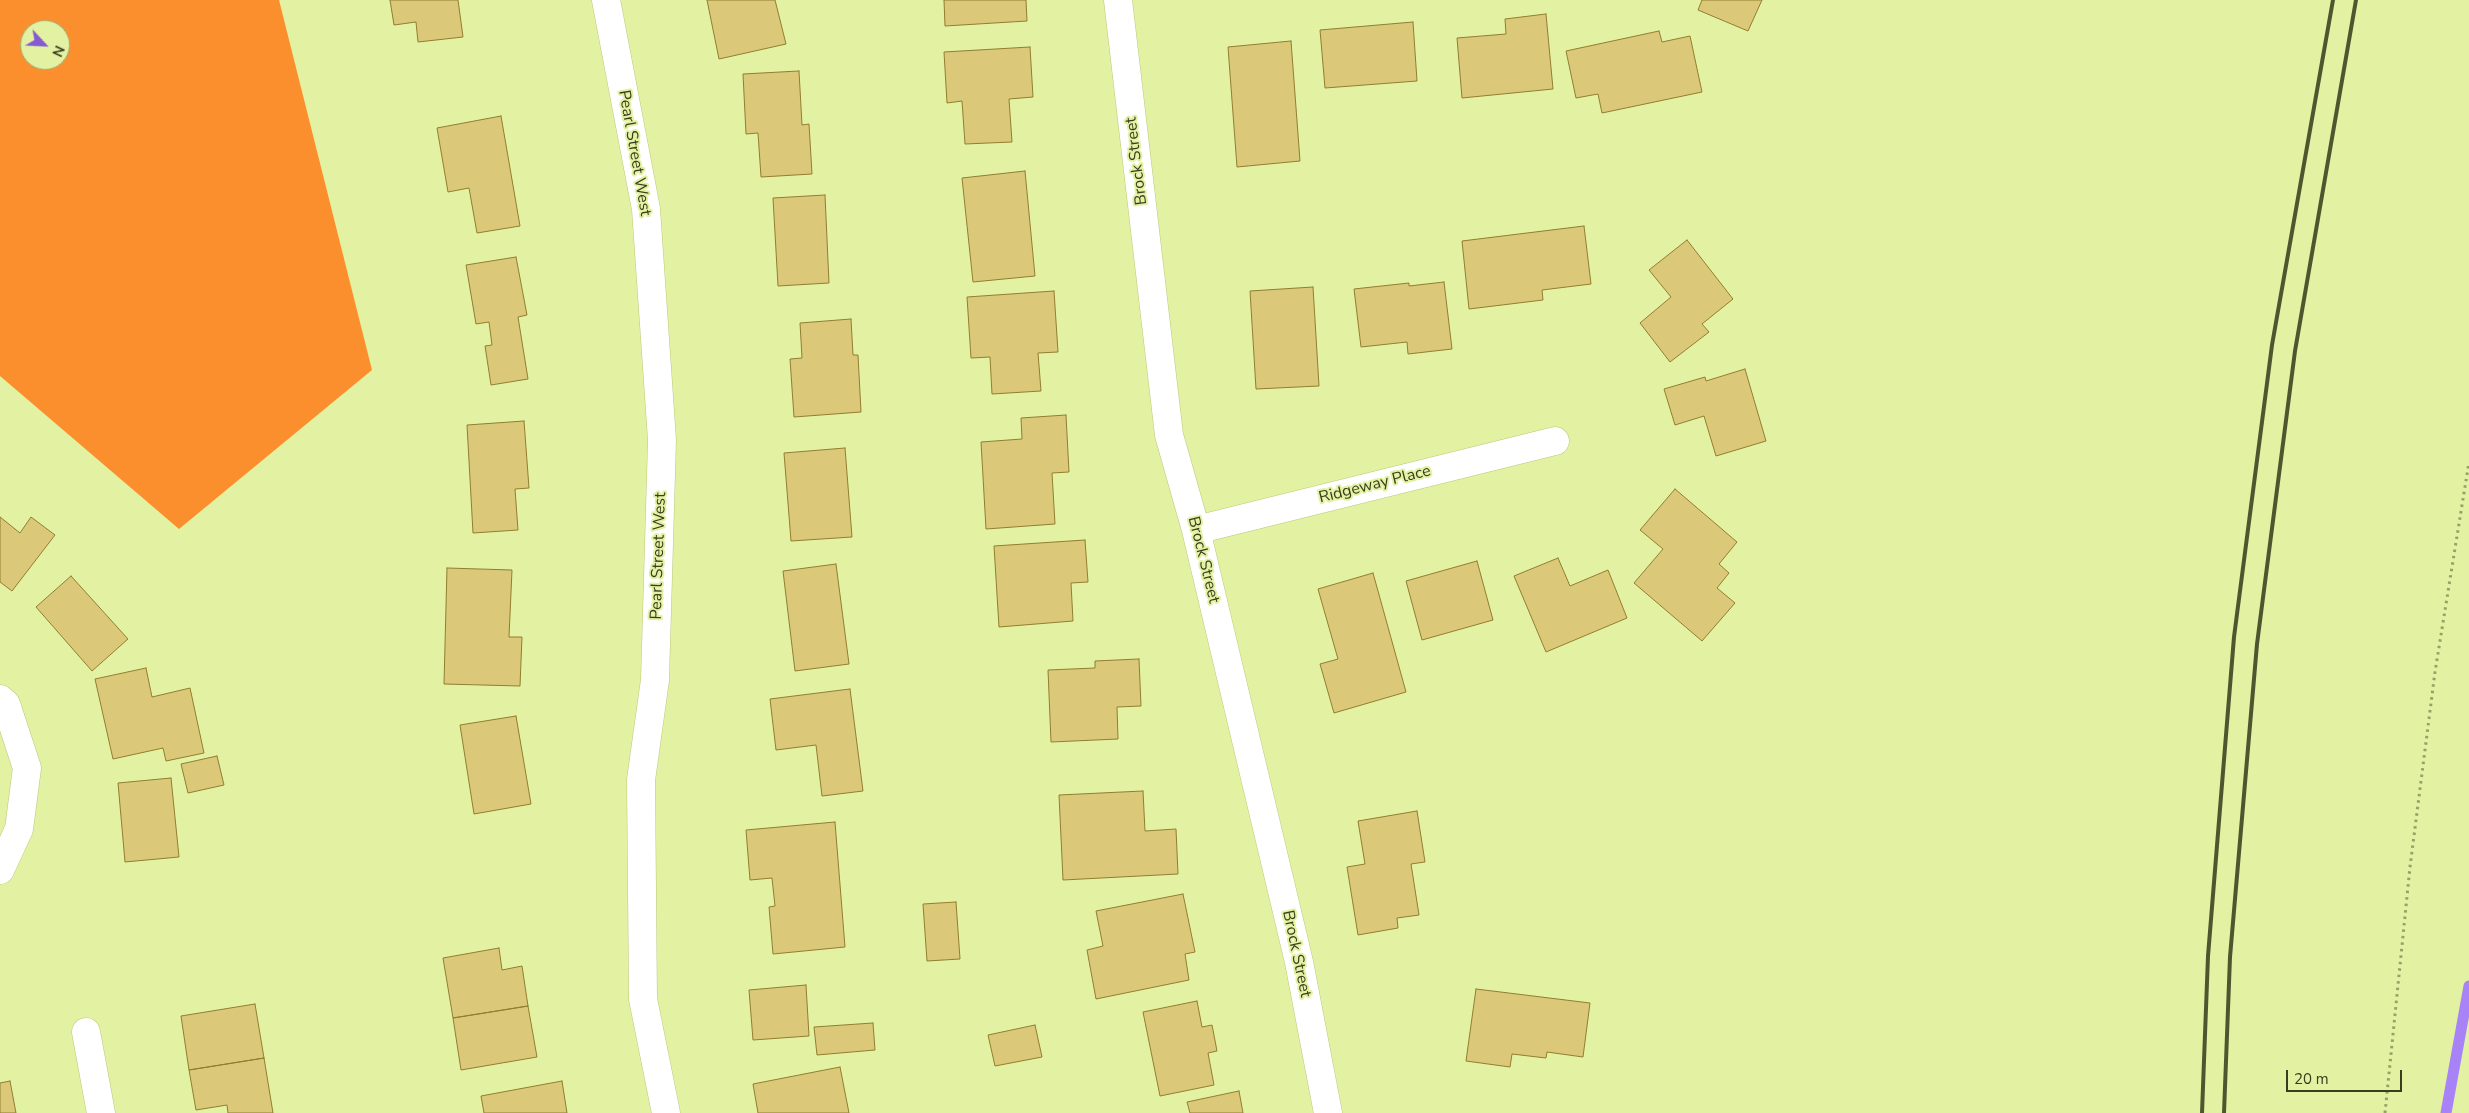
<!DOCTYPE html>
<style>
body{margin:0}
#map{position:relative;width:2469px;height:1113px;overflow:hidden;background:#e3f1a2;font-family:"Nunito Sans",sans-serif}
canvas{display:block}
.north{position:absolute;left:20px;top:20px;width:50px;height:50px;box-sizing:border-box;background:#e3f1a2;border:1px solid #9fa96d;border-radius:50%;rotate:115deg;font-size:14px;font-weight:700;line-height:20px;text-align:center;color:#383d1d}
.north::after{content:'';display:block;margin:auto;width:18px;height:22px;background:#855ad3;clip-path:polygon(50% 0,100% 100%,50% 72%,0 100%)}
.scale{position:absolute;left:2286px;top:1070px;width:116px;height:22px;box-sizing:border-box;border:2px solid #383d1d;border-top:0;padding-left:6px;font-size:15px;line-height:18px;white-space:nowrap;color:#383d1d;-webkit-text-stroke:4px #e3f1a2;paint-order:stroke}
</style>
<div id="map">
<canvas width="2469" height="1113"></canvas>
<div class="north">N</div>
<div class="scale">20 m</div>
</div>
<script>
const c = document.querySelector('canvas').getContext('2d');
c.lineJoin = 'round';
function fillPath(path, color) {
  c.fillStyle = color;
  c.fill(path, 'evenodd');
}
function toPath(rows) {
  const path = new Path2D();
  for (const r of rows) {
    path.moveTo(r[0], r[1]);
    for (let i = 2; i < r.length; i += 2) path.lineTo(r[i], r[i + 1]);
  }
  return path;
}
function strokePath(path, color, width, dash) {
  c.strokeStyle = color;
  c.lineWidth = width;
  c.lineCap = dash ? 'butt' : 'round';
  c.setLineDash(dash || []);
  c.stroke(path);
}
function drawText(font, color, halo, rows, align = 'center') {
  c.font = font + ' "Nunito Sans",sans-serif';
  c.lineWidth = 4;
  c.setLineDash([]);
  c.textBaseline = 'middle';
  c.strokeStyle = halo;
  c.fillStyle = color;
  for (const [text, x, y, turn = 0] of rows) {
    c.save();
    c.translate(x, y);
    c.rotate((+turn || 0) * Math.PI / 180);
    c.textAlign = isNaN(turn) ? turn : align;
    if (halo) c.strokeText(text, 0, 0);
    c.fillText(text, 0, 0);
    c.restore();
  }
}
fillPath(toPath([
 [0,0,279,0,372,370,179,529,0,376],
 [30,30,60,30,60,60,30,60]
]), '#fc8f2d');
strokePath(toPath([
 [2446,1113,2469,986]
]), '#a883f7', 11);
const building = toPath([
 [390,0,458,0,463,37,418,42,416,22,394,25,390,0],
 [707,0,775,0,786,44,719,59,707,0],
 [944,0,1026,0,1027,21,945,26,944,0],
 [1702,0,1762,0,1748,31,1698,10,1702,0],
 [1546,14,1553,89,1462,98,1457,38,1506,34,1505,19,1546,14],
 [1413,22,1417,81,1325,88,1320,30,1413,22],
 [1659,31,1662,42,1690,36,1702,92,1602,113,1598,94,1576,98,1566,51,1659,31],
 [1291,41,1300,161,1237,167,1228,47,1291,41],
 [1030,47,1033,97,1009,99,1012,142,965,144,962,101,947,103,944,52,1030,47],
 [799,71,802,125,809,124,812,174,761,177,758,133,746,134,743,74,799,71],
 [501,116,520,226,477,233,469,188,448,192,437,128,501,116],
 [1025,171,1035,276,973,282,962,178,1025,171],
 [825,195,829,283,778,286,773,198,825,195],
 [1584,226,1591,284,1542,290,1543,300,1469,309,1462,241,1584,226],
 [1687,240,1733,299,1702,324,1709,332,1670,362,1640,323,1671,297,1649,270,1687,240],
 [516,257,527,315,518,317,528,379,491,385,485,346,492,345,489,322,476,324,466,265,516,257],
 [1444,282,1452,349,1408,354,1407,342,1361,347,1354,289,1409,283,1409,286,1444,282],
 [1313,287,1319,386,1256,389,1250,291,1313,287],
 [1054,291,1058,352,1038,353,1041,391,992,394,990,357,971,358,967,297,1054,291],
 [851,319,853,355,858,355,861,412,794,417,790,359,802,358,800,323,851,319],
 [1745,369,1766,441,1716,456,1704,416,1675,425,1664,389,1705,377,1706,381,1745,369],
 [1066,415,1069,472,1052,473,1055,524,986,529,981,442,1022,439,1021,418,1066,415],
 [524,421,529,488,515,489,518,530,473,533,467,425,524,421],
 [845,448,852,537,791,541,784,453,845,448],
 [1675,489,1737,542,1719,564,1729,573,1717,588,1735,603,1702,641,1634,583,1663,549,1640,530,1675,489],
 [0,517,20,533,31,517,55,535,12,591,0,582,0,517],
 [1085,540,1088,582,1071,583,1073,621,999,627,994,546,1085,540],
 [1558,558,1570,586,1608,570,1627,618,1546,652,1514,576,1558,558],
 [1477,561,1493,620,1422,640,1406,581,1477,561],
 [836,564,849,664,795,671,783,571,836,564],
 [447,568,512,570,509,637,522,637,520,686,444,684,447,568],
 [1373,573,1406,692,1334,713,1320,664,1338,659,1318,589,1373,573],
 [71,576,128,639,92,671,36,607,71,576],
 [1139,659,1141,706,1117,707,1118,739,1051,742,1048,670,1095,668,1095,661,1139,659],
 [146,668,152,697,190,688,204,753,166,761,163,748,113,759,95,679,146,668],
 [850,689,863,791,822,796,816,745,776,750,770,699,850,689],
 [516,716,531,804,474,814,460,725,516,716],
 [217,756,224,785,188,793,181,764,217,756],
 [171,778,179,857,125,862,118,783,171,778],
 [1143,791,1145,831,1176,829,1178,874,1063,880,1059,795,1143,791],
 [1417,811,1425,862,1411,864,1419,915,1397,918,1398,928,1358,935,1347,867,1365,864,1358,821,1417,811],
 [835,822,845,947,773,954,769,907,775,906,772,878,750,880,746,830,835,822],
 [1183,894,1195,952,1185,954,1189,980,1096,999,1087,950,1103,946,1096,911,1183,894],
 [956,902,960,959,927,961,923,904,956,902],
 [499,948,502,970,522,966,528,1006,453,1018,443,958,499,948],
 [806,985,809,1036,753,1040,749,990,806,985],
 [1476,989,1590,1003,1583,1057,1547,1052,1546,1058,1512,1054,1510,1067,1466,1061,1476,989],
 [1197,1001,1202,1027,1212,1025,1217,1051,1208,1053,1214,1085,1160,1096,1143,1012,1197,1001],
 [255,1004,264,1058,189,1070,181,1016,255,1004],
 [528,1006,537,1057,461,1070,453,1018,528,1006],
 [873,1023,875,1050,817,1055,814,1027,873,1023],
 [1035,1025,1042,1057,995,1066,988,1035,1035,1025],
 [264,1058,273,1113,228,1113,227,1105,196,1110,189,1070,264,1058],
 [840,1067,849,1113,758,1113,753,1084,840,1067],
 [10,1081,16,1113,0,1113,0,1083,10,1081],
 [562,1081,567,1113,484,1113,481,1096,562,1081],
 [1239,1091,1243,1113,1190,1113,1187,1102,1239,1091]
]);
fillPath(building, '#dbc879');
strokePath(building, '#907e2e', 1);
const street = toPath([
 [606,0,646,209,662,440,655,680,641,780,643,999,666,1113],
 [1118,0,1169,435,1196,530,1299,962,1328,1113],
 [1196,530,1555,441],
 [0,699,6,704,27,768,19,829,0,870],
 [86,1032,101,1113]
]);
strokePath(street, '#bbc87a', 29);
strokePath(toPath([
 [2385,1113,2410,867,2435,672,2469,462]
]), '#97a167', 3, [2.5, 4]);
strokePath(street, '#fff', 28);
strokePath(toPath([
 [2202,1113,2208,956,2234,637,2272,345,2333,0],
 [2224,1113,2230,957,2257,644,2295,351,2356,0]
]), '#4f562f', 4);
drawText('16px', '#383d1d', '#e3f1a2', [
 ["Pearl Street West",634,153,80],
 ["Brock Street",1137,161,-97],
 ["Ridgeway Place",1375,485,-14],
 ["Pearl Street West",659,556,-88],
 ["Brock Street",1203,560,76],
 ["Brock Street",1296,954,78]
]);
</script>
